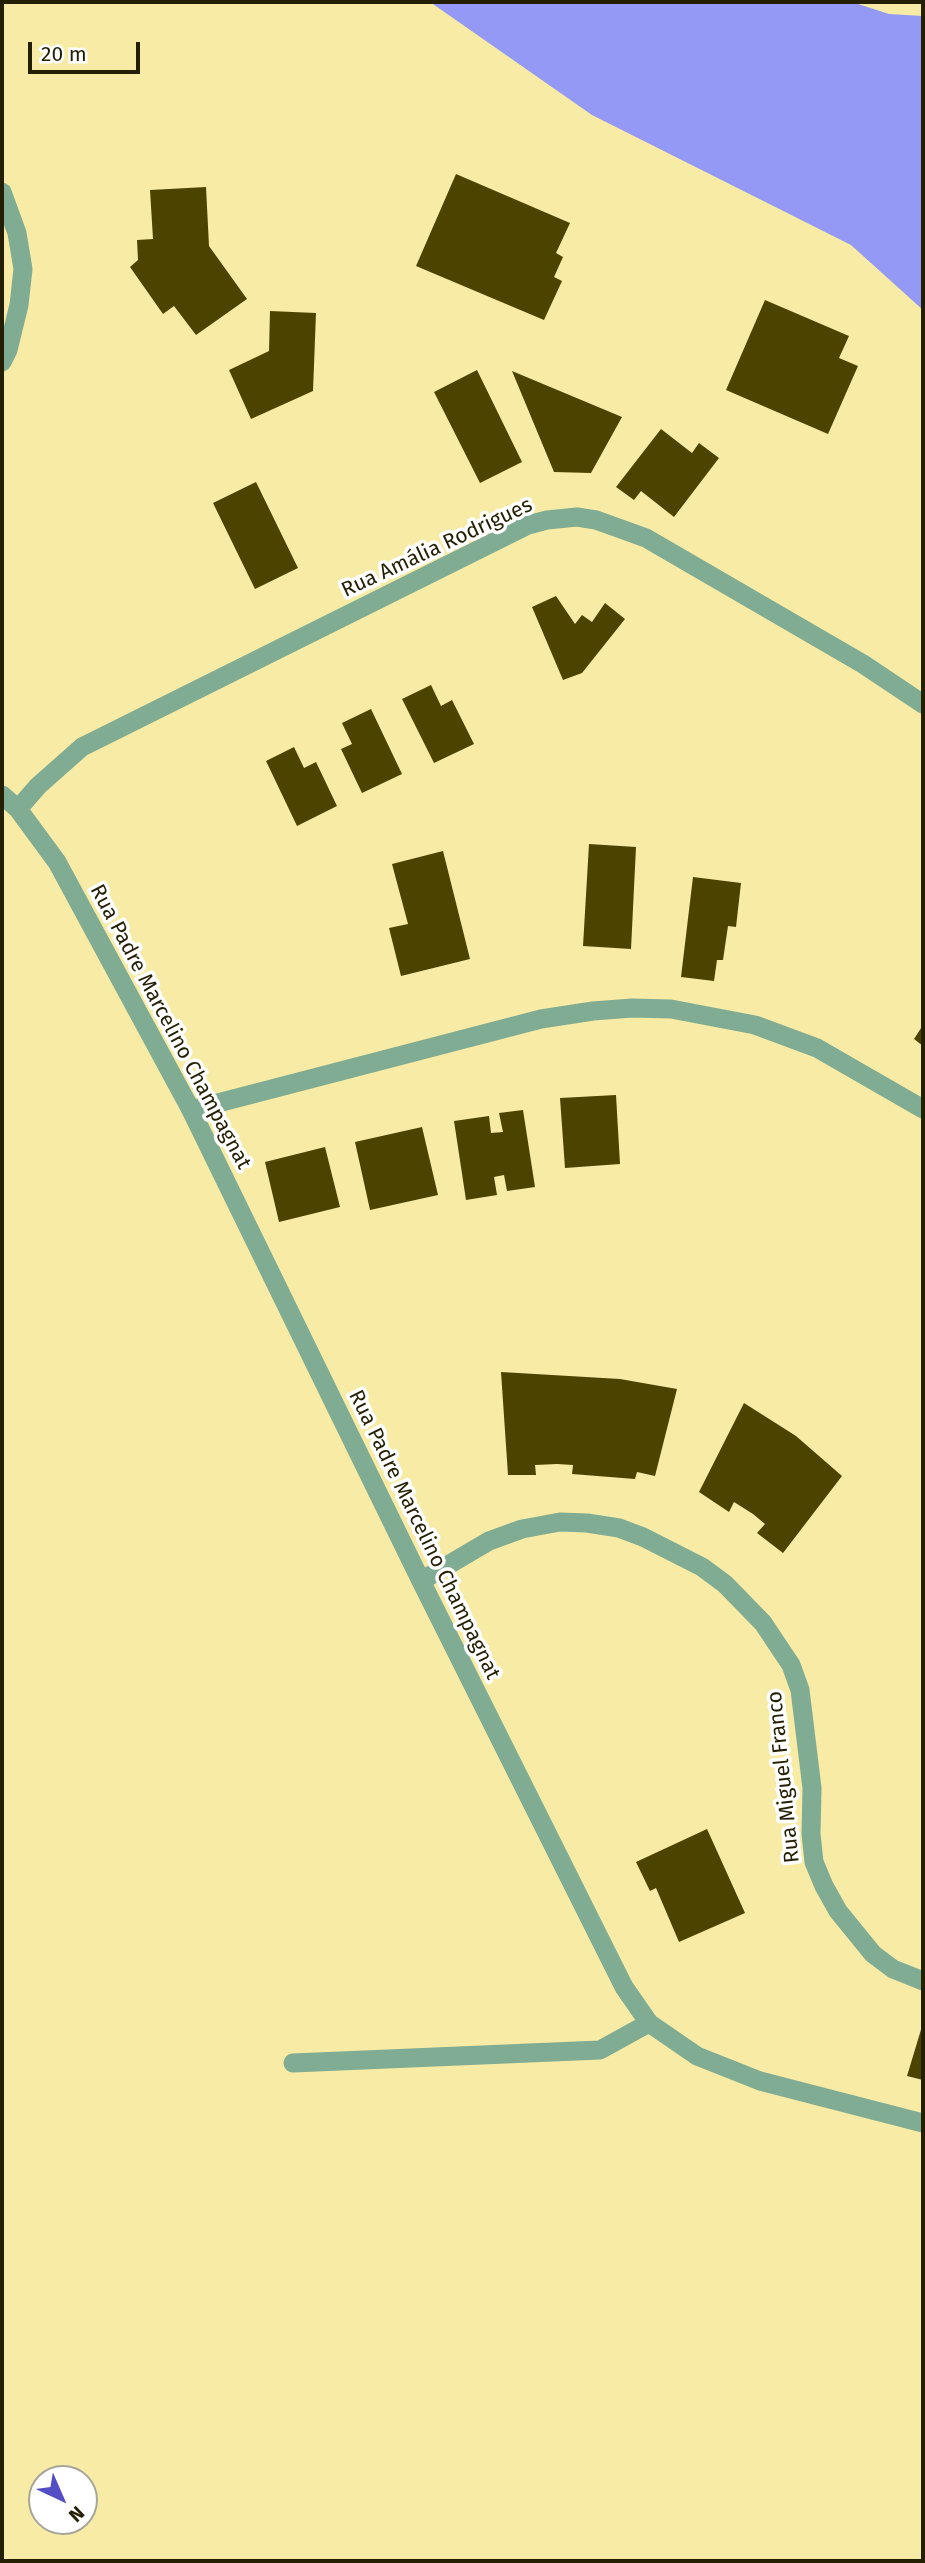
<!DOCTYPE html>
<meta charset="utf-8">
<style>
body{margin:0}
#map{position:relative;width:925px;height:2563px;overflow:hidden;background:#f7eba5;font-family:"Fira Sans",sans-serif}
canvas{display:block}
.frame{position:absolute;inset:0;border:4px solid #241f03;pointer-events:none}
.north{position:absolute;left:28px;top:2465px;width:70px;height:70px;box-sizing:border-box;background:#fff;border:2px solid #a7a59a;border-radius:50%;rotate:136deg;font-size:19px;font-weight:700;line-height:28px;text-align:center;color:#241f03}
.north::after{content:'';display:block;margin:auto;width:24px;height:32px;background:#534ec5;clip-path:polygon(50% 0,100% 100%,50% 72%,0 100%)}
.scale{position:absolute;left:28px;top:42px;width:112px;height:32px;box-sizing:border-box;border:4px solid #241f03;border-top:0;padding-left:9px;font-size:21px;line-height:24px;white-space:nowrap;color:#241f03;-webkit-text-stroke:5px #fff;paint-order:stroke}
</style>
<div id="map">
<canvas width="925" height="2563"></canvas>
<div class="frame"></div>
<div class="north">N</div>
<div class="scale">20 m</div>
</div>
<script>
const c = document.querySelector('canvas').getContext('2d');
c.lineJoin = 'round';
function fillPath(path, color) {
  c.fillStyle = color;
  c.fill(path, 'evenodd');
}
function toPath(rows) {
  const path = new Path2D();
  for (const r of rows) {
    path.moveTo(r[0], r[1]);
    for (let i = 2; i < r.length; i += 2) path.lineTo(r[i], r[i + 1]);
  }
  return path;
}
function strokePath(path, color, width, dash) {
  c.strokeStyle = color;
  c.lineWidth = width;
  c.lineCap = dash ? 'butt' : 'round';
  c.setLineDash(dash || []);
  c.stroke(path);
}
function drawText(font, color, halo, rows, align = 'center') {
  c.font = font + ' "Fira Sans",sans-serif';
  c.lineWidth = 7;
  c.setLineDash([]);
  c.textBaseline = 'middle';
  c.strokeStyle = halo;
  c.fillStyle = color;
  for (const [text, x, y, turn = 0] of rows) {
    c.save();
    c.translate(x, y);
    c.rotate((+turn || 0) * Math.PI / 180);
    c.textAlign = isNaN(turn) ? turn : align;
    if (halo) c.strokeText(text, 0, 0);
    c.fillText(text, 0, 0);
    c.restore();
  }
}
fillPath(toPath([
 [430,2,852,2,889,14,923,16,923,310,851,245,592,115]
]), '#9499f6');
fillPath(toPath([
 [456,174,570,223,556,253,563,257,554,277,562,281,544,320,416,266],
 [206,187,209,246,247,299,196,335,174,306,163,314,130,267,138,260,137,240,153,239,150,190],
 [765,300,849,336,839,358,858,366,828,434,726,390],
 [270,311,316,313,313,391,251,419,229,370,269,351],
 [477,370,522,462,480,483,434,392],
 [512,371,622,417,591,473,554,472],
 [661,429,692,453,699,443,719,458,674,517,641,491,634,500,616,487],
 [256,482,298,568,255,589,213,503],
 [556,596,575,624,582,615,592,622,605,603,625,619,582,673,563,680,532,607],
 [431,685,441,706,452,700,474,744,434,763,402,699],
 [371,709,402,774,362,793,341,749,352,744,342,723],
 [294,747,304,768,316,762,337,806,297,826,266,761],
 [589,844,636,847,631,949,583,946],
 [443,851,470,959,401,976,389,928,408,924,392,864],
 [693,877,741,883,736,927,728,926,723,960,717,960,714,981,681,977],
 [923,1025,923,1046,914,1039],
 [616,1095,620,1164,565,1168,560,1098],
 [523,1110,535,1187,507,1191,504,1175,494,1177,497,1195,466,1200,454,1121,489,1116,491,1133,503,1132,499,1113],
 [422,1127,438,1195,370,1210,355,1142],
 [325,1147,340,1207,279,1222,265,1162],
 [501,1372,620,1379,677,1389,655,1476,637,1472,635,1479,572,1474,573,1465,557,1464,535,1465,536,1475,508,1475],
 [744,1403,796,1436,842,1476,783,1553,757,1533,765,1524,753,1514,734,1502,729,1512,699,1492],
 [707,1829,745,1913,679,1942,656,1888,650,1891,636,1862],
 [923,2023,923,2080,907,2076]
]), '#4d4300');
strokePath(toPath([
 [2,192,17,233,23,269,19,305,8,350,2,362],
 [2,795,18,809,57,862,191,1110,421,1581,624,1987,649,2023,697,2056,760,2081,923,2123],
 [18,809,38,786,82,747,528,525,547,520,577,517,596,520,646,538,863,664,923,704],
 [191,1110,541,1019,593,1011,632,1008,671,1009,755,1025,817,1048,923,1109],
 [421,1581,489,1541,522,1529,560,1522,587,1523,619,1528,643,1537,702,1567,725,1584,763,1623,791,1665,800,1690,812,1788,811,1834,814,1862,824,1886,838,1911,873,1954,893,1969,923,1981],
 [293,2063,600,2050,649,2023]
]), '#7fac93', 19);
drawText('21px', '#241f03', '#fff', [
 ["Rua Amália Rodrigues",437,548,-25],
 ["Rua Padre Marcelino Champagnat",170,1027,62],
 ["Rua Padre Marcelino Champagnat",424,1535,64],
 ["Rua Miguel Franco",784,1777,-96]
]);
</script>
